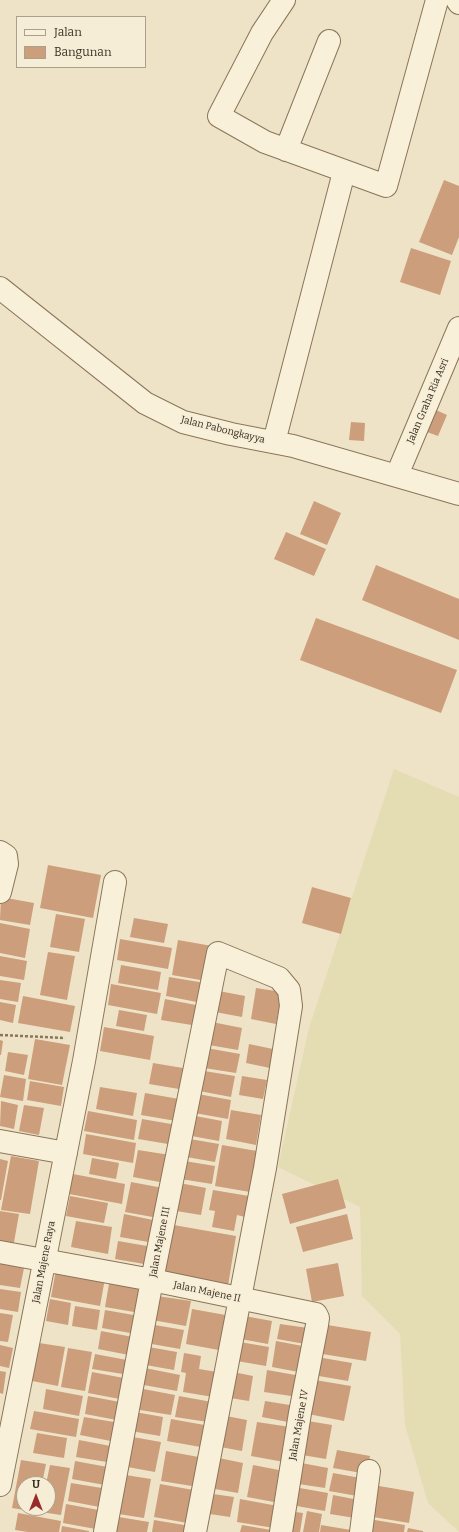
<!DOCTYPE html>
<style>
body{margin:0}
#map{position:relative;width:459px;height:1532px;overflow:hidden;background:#eee3c6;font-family:Bitter,serif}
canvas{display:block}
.legend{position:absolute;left:16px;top:16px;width:130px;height:52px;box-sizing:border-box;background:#f6edd6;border:1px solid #aba08d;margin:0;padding:5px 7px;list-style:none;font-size:12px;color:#3a2d1f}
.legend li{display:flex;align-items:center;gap:8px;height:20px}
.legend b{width:20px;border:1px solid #aba08d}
.north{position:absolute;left:16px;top:1476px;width:40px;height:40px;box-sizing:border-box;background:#f6edd6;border:1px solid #aba08d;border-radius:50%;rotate:0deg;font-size:11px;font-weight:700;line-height:16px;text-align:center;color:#3a2d1f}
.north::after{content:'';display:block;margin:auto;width:14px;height:18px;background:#992c2b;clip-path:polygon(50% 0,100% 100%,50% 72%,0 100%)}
</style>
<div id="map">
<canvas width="459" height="1532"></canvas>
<ul class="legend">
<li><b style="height:5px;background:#f9f0d9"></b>Jalan</li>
<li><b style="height:11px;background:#cc9e7c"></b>Bangunan</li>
</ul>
<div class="north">U</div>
</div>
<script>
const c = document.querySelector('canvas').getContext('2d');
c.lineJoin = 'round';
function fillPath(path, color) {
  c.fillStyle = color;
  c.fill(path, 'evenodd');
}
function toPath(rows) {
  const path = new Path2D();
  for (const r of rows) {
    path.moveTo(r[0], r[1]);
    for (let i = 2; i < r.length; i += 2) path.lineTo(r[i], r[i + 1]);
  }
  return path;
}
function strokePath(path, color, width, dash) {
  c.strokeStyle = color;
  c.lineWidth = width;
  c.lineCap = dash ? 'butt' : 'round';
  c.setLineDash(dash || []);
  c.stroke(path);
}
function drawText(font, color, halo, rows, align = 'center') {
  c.font = font + ' Bitter,serif';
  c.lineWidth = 3;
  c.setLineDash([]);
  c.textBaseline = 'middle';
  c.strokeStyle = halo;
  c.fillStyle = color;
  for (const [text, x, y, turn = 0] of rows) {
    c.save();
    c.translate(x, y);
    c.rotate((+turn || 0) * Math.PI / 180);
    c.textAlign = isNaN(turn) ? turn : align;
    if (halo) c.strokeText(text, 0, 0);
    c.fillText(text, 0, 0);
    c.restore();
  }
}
fillPath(toPath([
 [394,769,459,797,459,1532,428,1503,405,1425,400,1334,362,1296,360,1207,278,1167,309,1028]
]), '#e4ddb3');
fillPath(toPath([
 [444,180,459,186,459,237,452,255,419,242],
 [411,248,451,261,440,295,400,282],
 [436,410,447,415,438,436,427,432],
 [351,422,365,423,364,441,349,440],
 [314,501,341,513,327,545,300,534],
 [286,532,326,549,314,576,274,559],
 [376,565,459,599,459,640,362,600],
 [316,618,457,670,441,713,300,660],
 [48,865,101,875,93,918,40,908],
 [312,887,351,898,341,934,302,923],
 [1,897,34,903,30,925,0,920],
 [56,914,85,919,79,952,50,947],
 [134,918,168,924,164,943,130,937],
 [0,923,30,929,25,958,0,953],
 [120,939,172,948,168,969,117,960],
 [178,940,212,946,206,981,172,975],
 [48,952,75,956,67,1000,40,995],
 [0,956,27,961,24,980,0,976],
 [121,965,161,972,158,990,118,983],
 [169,977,205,983,202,1003,166,996],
 [0,980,21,983,18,1002,0,999],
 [111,984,161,993,157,1014,108,1005],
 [256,988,282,992,276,1024,251,1019],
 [219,991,245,996,242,1017,215,1012],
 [23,996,75,1006,70,1032,18,1023],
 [165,999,201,1006,198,1026,161,1020],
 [0,1002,16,1005,13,1023,0,1020],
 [119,1010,147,1015,144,1031,116,1026],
 [207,1021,242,1028,238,1050,203,1044],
 [104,1027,154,1036,150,1060,100,1051],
 [35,1039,70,1045,62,1085,28,1079],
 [0,1040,3,1041,1,1055,0,1055],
 [249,1044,273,1049,270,1068,246,1063],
 [201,1047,240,1054,236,1073,198,1067],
 [8,1052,28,1055,24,1075,5,1071],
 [153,1063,189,1069,185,1090,149,1084],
 [198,1070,235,1076,231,1097,194,1090],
 [4,1075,26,1079,23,1101,0,1097],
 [242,1076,267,1080,263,1099,239,1095],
 [30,1081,64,1087,61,1106,27,1100],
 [100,1087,137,1093,133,1116,96,1109],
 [145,1093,179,1099,176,1121,141,1115],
 [192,1093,231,1100,228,1119,189,1112],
 [1,1101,18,1105,14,1129,0,1126],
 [24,1105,44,1108,39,1135,19,1131],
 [231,1110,261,1115,256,1145,226,1139],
 [88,1111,137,1120,134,1140,84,1131],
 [190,1115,222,1121,219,1141,186,1135],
 [142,1119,177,1125,174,1145,138,1139],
 [86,1134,136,1143,133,1163,83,1154],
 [184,1138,219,1144,215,1162,181,1156],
 [222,1145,257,1151,250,1192,215,1186],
 [138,1150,170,1155,165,1183,133,1177],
 [11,1156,39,1161,30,1214,1,1210],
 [92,1158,119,1163,116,1179,89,1174],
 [0,1159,8,1161,1,1200,0,1200],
 [178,1160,215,1166,212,1184,174,1178],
 [73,1174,125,1184,122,1204,69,1194],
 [338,1179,346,1208,290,1224,282,1194],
 [131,1182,163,1188,158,1218,125,1212],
 [174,1182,206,1188,201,1215,170,1210],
 [213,1190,249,1196,245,1217,237,1215,234,1231,212,1227,215,1211,209,1210],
 [70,1196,108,1203,104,1223,66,1216],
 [0,1211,19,1214,13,1248,0,1246],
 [124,1214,158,1221,154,1243,120,1237],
 [347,1214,353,1239,303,1252,296,1227],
 [76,1221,112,1227,108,1254,71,1247],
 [168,1224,236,1236,228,1286,160,1274],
 [118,1241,153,1247,150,1265,115,1259],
 [0,1259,25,1263,20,1288,0,1285],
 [338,1263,344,1296,312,1302,306,1269],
 [57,1264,106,1273,100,1306,51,1297],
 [110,1278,145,1284,140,1313,105,1307],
 [0,1289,21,1292,18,1312,0,1309],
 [157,1296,191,1301,186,1326,152,1320],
 [50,1299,71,1303,68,1325,46,1321],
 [75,1306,100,1310,97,1330,72,1326],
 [192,1309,231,1316,224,1351,186,1344],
 [105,1310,139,1316,136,1334,102,1328],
 [0,1313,13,1315,8,1342,0,1341],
 [239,1315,272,1321,268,1344,235,1338],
 [149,1324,184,1330,180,1349,146,1343],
 [280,1324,308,1328,305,1344,277,1339],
 [321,1324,371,1332,366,1361,316,1353],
 [101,1331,133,1337,129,1355,98,1349],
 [234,1341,269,1347,266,1366,231,1360],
 [276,1341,308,1347,304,1373,272,1367],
 [39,1343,65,1347,58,1386,32,1381],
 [0,1345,13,1348,9,1368,0,1366],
 [143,1346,177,1352,174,1370,140,1364],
 [68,1348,92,1352,85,1391,61,1387],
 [184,1353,201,1356,199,1369,217,1372,213,1397,183,1392,186,1373,181,1372],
 [95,1354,132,1361,129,1375,92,1369],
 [317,1357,352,1363,348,1381,313,1375],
 [140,1367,180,1375,177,1391,138,1384],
 [267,1370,301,1376,298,1397,264,1392],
 [0,1371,6,1372,3,1394,0,1393],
 [228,1371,253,1376,249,1401,224,1397],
 [92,1372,129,1379,125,1400,88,1393],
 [309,1379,351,1386,344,1421,303,1413],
 [138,1388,175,1395,171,1415,134,1409],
 [46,1389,83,1396,79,1416,43,1409],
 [88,1396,125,1403,122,1421,85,1414],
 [179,1396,212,1402,208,1422,175,1417],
 [265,1401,296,1406,293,1423,262,1417],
 [34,1411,79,1419,76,1437,30,1429],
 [135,1412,163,1417,160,1436,131,1431],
 [221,1415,247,1420,242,1451,215,1446],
 [84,1417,120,1423,116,1442,80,1435],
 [171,1419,210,1426,206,1448,167,1441],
 [302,1420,332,1425,326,1459,296,1454],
 [257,1422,290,1427,284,1462,251,1456],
 [37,1433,67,1438,64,1458,33,1453],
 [127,1436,161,1442,155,1472,122,1466],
 [79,1440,116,1447,113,1463,76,1457],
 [337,1450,370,1456,367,1474,333,1468],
 [166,1451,204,1458,198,1487,161,1481],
 [214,1457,243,1463,238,1493,209,1488],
 [21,1460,46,1464,42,1484,24,1484,24,1508,38,1508,37,1512,12,1508],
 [75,1461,113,1468,110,1486,72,1479],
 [296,1462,328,1468,325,1488,292,1483],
 [50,1465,70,1468,61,1515,41,1512,42,1508,48,1508,48,1484,46,1484],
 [253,1465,279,1470,274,1502,247,1497],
 [333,1473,366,1479,363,1497,329,1491],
 [119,1474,151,1479,144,1518,112,1513],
 [71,1483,108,1489,105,1508,68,1501],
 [160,1484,199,1491,193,1524,154,1517],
 [379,1486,414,1492,409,1523,373,1517],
 [294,1487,328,1493,325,1511,291,1505],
 [206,1493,234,1497,230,1517,203,1513],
 [333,1495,364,1501,361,1519,330,1514],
 [240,1499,278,1506,274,1528,237,1522],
 [66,1504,104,1511,101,1530,63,1523],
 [288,1511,303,1513,300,1532,284,1532],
 [307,1511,322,1514,319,1532,303,1532],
 [18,1513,61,1521,59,1532,28,1532,15,1530],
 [113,1516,149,1522,147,1532,111,1532],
 [369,1519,405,1525,404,1532,367,1532],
 [154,1520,190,1526,189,1532,152,1532],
 [242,1525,277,1531,277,1532,240,1532],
 [321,1525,357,1531,357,1532,320,1532],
 [62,1526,89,1531,89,1532,61,1532],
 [408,1528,423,1531,423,1532,407,1532]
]), '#cc9e7c');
const minor = toPath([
 [284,0,262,33,219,116,265,142,386,186,437,0],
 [457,0,459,3],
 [286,150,329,41],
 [0,288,145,403,183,422,231,434,293,446,459,494],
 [274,442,344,172],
 [397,475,459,328],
 [0,852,6,856,7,864,0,892],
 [0,1141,66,1153],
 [0,1252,152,1280,316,1314,318,1318,317,1325,300,1413,281,1532],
 [0,1485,84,1061,115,882],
 [105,1532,152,1280,218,953,279,978,289,990,291,1006,265,1168,195,1532],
 [361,1532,369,1471]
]);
strokePath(minor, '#8a755b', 24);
strokePath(toPath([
 [0,1035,65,1038]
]), '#8a755b', 2.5, [3, 2]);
strokePath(minor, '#f9f0d9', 22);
drawText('10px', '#3a2d1f', '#f6edd6', [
 ["Jalan Graha Ria Asri",428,401,-67],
 ["Jalan Pabongkayya",223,430,14],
 ["Jalan Majene III",160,1242,-79],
 ["Jalan Majene Raya",44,1262,-79],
 ["Jalan Majene II",207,1292,12],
 ["Jalan Majene IV",299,1425,-80]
]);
</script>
